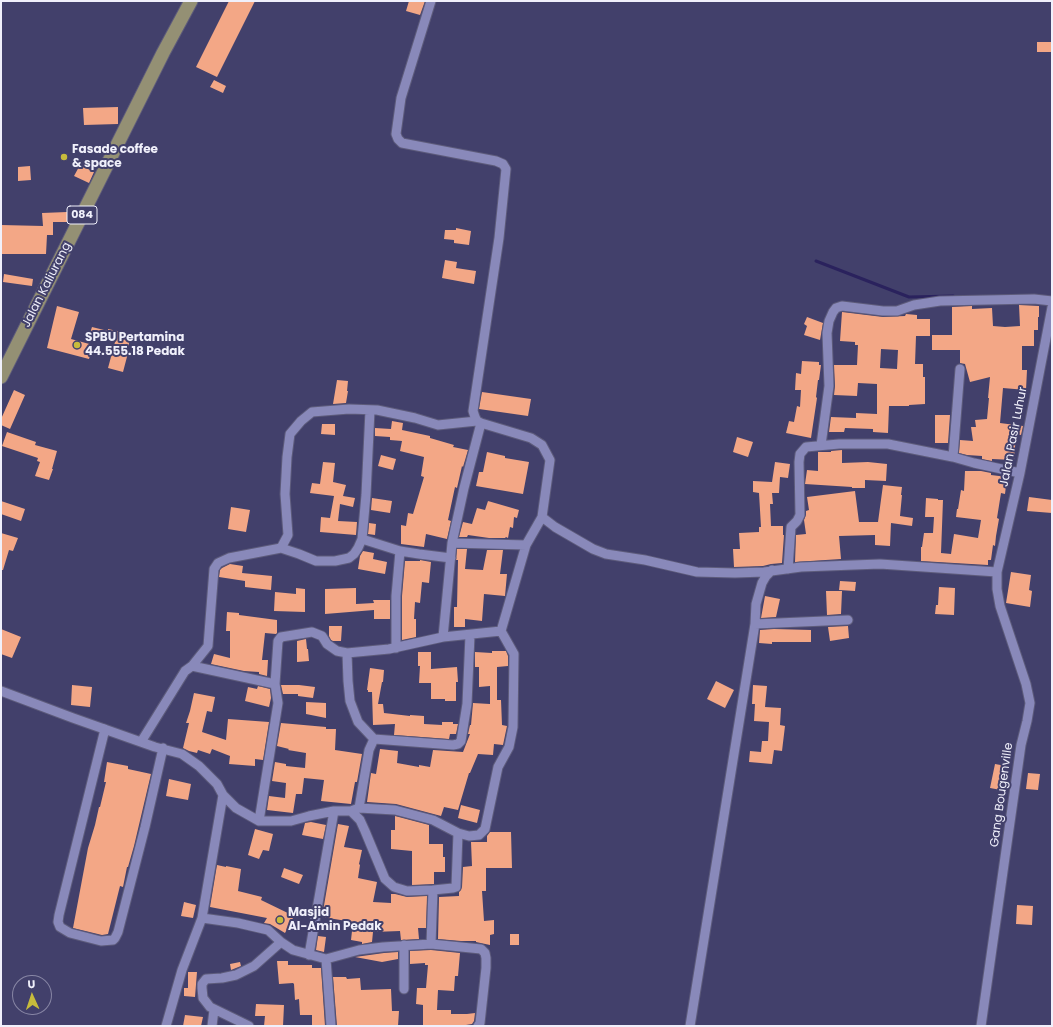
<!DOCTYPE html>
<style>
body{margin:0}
#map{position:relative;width:1053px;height:1027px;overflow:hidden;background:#42406b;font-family:Poppins,sans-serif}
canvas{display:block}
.frame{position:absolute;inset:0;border:2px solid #f0f0fb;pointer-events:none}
.north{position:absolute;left:12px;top:975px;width:40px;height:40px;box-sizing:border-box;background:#42406b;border:1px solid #8886a5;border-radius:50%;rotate:357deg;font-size:11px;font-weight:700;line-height:16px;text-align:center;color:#f0f0fb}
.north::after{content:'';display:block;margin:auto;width:14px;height:18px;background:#c7bb3c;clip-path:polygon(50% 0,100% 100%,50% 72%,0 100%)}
</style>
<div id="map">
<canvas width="1053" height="1027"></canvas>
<div class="frame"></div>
<div class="north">U</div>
</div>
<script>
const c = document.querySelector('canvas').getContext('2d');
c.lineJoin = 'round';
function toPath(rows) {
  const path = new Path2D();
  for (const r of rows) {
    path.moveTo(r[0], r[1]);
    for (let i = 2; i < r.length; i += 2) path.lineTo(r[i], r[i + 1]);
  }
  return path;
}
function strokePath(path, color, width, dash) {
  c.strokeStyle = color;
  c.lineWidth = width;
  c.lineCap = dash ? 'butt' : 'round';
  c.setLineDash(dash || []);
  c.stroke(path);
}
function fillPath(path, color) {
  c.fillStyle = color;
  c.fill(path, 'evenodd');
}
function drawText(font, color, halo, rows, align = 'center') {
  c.font = font + ' Poppins,sans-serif';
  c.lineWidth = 4;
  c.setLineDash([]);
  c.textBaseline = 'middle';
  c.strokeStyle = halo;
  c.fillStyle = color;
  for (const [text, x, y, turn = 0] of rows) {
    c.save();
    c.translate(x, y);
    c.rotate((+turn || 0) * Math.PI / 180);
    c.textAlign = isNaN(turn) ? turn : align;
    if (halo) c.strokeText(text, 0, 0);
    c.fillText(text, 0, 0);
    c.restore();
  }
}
strokePath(toPath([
 [816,261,909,297,953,296]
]), '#2a225d', 3);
fillPath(toPath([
 [229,1,255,1,217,77,196,67],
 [409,1,425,1,420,15,406,11],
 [1037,42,1052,42,1052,52,1037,52],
 [214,80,226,86,223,93,210,87],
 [118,107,118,124,84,125,83,108],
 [80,165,94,172,89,183,74,176],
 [30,166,31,180,18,181,18,167],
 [67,212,67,222,53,222,53,235,47,235,46,254,1,254,1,225,43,226,42,213],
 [456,228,471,231,469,245,454,243,454,240,444,239,445,230,456,230],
 [445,260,457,262,456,268,476,271,474,284,442,278],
 [4,274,33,279,32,286,3,282],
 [1019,305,1039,306,1039,317,1038,317,1038,330,1034,330,1034,346,1022,346,1022,370,1027,370,1026,390,1003,388,1000,423,1023,426,1021,435,1016,434,1014,460,992,459,992,461,982,459,982,456,967,455,959,453,960,440,973,441,971,427,976,427,975,420,987,419,989,398,988,398,990,377,970,382,965,364,960,363,960,350,932,350,932,335,952,335,952,307,972,306,972,309,992,308,993,326,1005,327,1020,326],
 [57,306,79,312,71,339,93,345,89,359,47,348],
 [842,312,883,317,905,316,906,314,917,315,917,319,930,319,930,336,916,336,915,364,923,364,923,377,925,377,925,404,909,405,909,406,889,406,888,433,873,432,873,429,845,428,844,432,829,432,831,417,856,418,856,413,877,414,877,384,858,383,857,396,834,395,835,386,834,365,857,365,858,345,855,345,855,342,840,341],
 [881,349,898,350,897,369,880,368],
 [807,317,823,323,820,340,804,335,807,326,804,324],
 [92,327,108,331,108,329,131,334,127,353,128,353,123,372,108,368,115,342,89,336],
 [802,361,819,362,819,365,821,365,819,380,818,380,816,397,817,398,811,438,786,433,789,421,794,422,797,406,800,407,801,390,795,390,796,373,801,374],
 [337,380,348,381,347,391,348,391,346,403,333,404],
 [14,390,25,395,10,429,1,425,1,419],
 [482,392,531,399,528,416,479,409],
 [935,415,950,415,948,443,935,443],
 [392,421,403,423,402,430,430,436,430,438,454,445,453,447,468,450,463,467,462,466,457,488,455,487,448,520,451,521,447,539,426,534,424,547,401,544,401,525,406,526,408,513,413,514,424,477,421,476,424,457,400,451,402,441,390,440,390,437,375,436,375,428,391,429],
 [322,424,335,424,335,435,321,434],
 [7,432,36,442,35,445,57,451,52,469,53,469,49,480,35,476,40,462,37,461,38,458,2,446],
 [737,437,753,442,748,457,733,452],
 [842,450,842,463,868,462,887,464,886,481,865,480,865,488,852,488,852,487,805,484,807,470,818,471,818,452,831,452,831,451],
 [487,452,505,456,505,458,529,462,523,494,476,486,479,472,483,472],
 [381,455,396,459,393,470,378,466],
 [323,462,335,463,333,482,346,485,343,496,355,498,353,507,340,504,338,521,357,522,356,535,320,532,321,517,330,518,334,496,310,493,312,483,320,484],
 [775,462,790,464,788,478,780,477,779,493,772,493,773,504,770,504,771,526,783,526,783,535,784,535,782,563,771,564,763,566,734,567,733,549,740,549,739,533,759,532,759,527,761,527,759,493,753,492,753,481,772,482],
 [965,471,981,471,991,473,991,475,1007,477,1005,494,1001,493,997,518,999,519,996,536,995,546,993,545,991,560,988,560,988,565,921,561,921,547,922,547,924,533,933,533,934,517,925,517,926,498,938,499,938,500,943,500,941,553,951,554,954,534,978,538,981,520,956,517,957,509,958,509,961,490,964,491],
 [883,485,902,487,901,495,902,495,900,516,913,518,912,526,891,523,890,546,875,545,875,535,839,536,841,559,795,562,796,535,806,534,804,520,806,515,806,511,809,510,807,497,855,491,859,522,878,522],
 [1029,497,1052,500,1052,513,1027,511],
 [372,498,392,501,390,513,371,510],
 [1,501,25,509,21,521,1,514],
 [488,501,519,510,517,518,514,517,513,528,510,527,508,538,506,537,505,538,489,538,468,535,467,537,459,537,463,522,472,524,477,508,485,510],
 [231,507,250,510,246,532,228,529],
 [369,523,376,524,375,535,368,534],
 [1,533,18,538,13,551,9,550,3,570,1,570],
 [457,549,467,549,465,569,483,570,487,550,503,550,500,574,507,574,505,596,484,594,482,621,465,619,465,627,454,627,454,607,457,607,458,560,456,560],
 [363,551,374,553,373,559,387,562,385,574,358,569,360,556],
 [420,560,431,562,429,583,422,582,420,603,415,602,414,619,416,619,416,637,402,640,402,596,405,561,420,561],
 [230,564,243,566,242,573,272,576,271,590,245,587,245,581,219,577,220,570,222,568],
 [1011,572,1031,575,1029,590,1032,591,1030,607,1006,603],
 [840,581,856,582,855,591,839,590],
 [939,587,955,588,954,615,935,614,936,605,938,605],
 [296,588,305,589,305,612,274,611,275,592,296,594],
 [356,588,356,604,374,603,373,600,390,600,390,619,374,619,374,610,325,614,325,589],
 [826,591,842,591,841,614,827,615],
 [765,596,780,599,776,617,761,618],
 [227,612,239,613,239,615,277,620,277,633,276,634,265,633,262,660,268,660,267,676,259,674,259,672,244,671,211,664,214,654,230,658,230,631,226,631],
 [329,626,342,626,341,641,333,641,331,640,329,636],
 [848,626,849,638,830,641,828,627],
 [1,629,21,637,12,658,1,654],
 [774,629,811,630,811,642,772,642,772,644,759,643,760,630],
 [306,639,307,649,308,649,309,661,297,662,297,641],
 [492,651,506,651,508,656,508,666,497,667,497,700,501,700,502,725,507,726,503,745,494,744,493,755,478,754,470,773,469,773,458,810,444,807,441,816,396,804,367,802,371,773,376,774,380,749,398,751,397,763,419,767,419,765,430,767,433,750,463,752,470,734,468,734,470,725,471,725,473,703,490,704,490,686,479,687,479,667,475,667,475,652,492,653],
 [418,652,431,652,431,669,457,667,458,682,456,682,456,701,445,701,445,699,431,699,431,683,419,683,420,666,418,666],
 [370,668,384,670,383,682,382,682,378,704,383,704,384,713,410,716,410,715,424,716,424,724,442,725,442,722,453,722,453,724,458,724,456,734,450,734,449,739,394,735,395,724,373,725,372,692,368,692,368,690,367,690],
 [716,681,734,690,725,708,707,699],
 [72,685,92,687,90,707,71,705],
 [281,685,299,685,315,687,313,698,298,696,298,694,283,694],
 [753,685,767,686,765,707,781,708,780,725,785,726,782,751,774,750,772,764,749,762,750,751,761,752,762,741,768,741,769,722,754,721,755,704,752,704],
 [258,686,270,689,271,698,269,707,245,701,248,687,257,689],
 [194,693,215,697,212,712,207,711,202,732,226,740,228,719,269,722,263,760,255,759,255,766,229,764,230,756,212,749,210,754,198,750,197,753,189,751,183,748,189,723,186,723,190,711],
 [306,702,326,703,326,718,306,714],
 [281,723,326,727,326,729,336,729,335,750,362,754,357,782,355,782,351,804,321,801,324,780,304,778,302,794,296,794,293,813,267,810,269,796,285,798,286,783,272,781,275,762,286,764,286,766,305,768,306,753,288,750,289,749,277,746],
 [107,762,128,766,128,769,151,774,134,846,128,867,127,867,123,887,120,886,108,934,102,935,73,928,88,848,95,825,99,807,100,807,106,782,104,782],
 [995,764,1006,766,1001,790,990,788],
 [1028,773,1040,774,1038,790,1026,789],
 [169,779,191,784,188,800,166,796],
 [461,805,480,810,477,823,458,818],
 [395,816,429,825,429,844,443,844,443,857,445,857,445,872,434,872,434,884,412,885,412,851,391,849,391,830,395,830],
 [311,822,326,825,323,839,302,835,305,823],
 [338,824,349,826,344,847,362,850,359,864,360,865,358,878,377,882,373,902,391,903,391,894,395,894,407,897,427,896,426,928,418,928,419,939,401,940,400,931,373,932,372,942,362,944,362,942,351,940,353,922,322,917],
 [255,829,273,834,269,851,263,850,259,859,248,855],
 [490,832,511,832,512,868,486,868,486,891,482,891,484,921,494,920,494,934,490,935,490,945,476,942,476,941,461,941,438,939,439,897,459,896,459,892,461,890,462,887,463,867,472,866,471,842,487,842,487,836],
 [217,865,226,867,226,866,241,869,238,891,262,897,261,900,294,916,285,933,270,924,264,923,267,918,210,907],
 [284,868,303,875,299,884,281,877],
 [184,902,196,905,193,918,181,916],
 [1017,905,1033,906,1032,925,1016,924],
 [510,934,519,934,519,945,510,945],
 [318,936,326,937,324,952,316,950],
 [431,950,460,953,458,976,455,976,454,991,438,990,437,1010,451,1010,451,1014,467,1014,475,1013,474,1021,472,1024,460,1026,423,1026,423,1005,416,1004,417,988,426,988,428,965,425,965,425,963,410,964,410,951],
 [398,952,398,959,382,962,355,957,384,953],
 [277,961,288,961,288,965,312,965,312,968,321,968,325,1026,312,1026,312,1015,300,1015,299,999,295,1000,294,984,293,983,279,984],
 [240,962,241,966,231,970,230,964],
 [188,972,197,972,195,997,184,996,184,988,188,988],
 [333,977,346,977,347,979,360,978,361,990,391,989,392,1011,399,1011,398,1026,383,1026,383,1025,337,1026],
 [256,1004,284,1005,283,1026,264,1026,265,1016,255,1016],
 [185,1015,203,1017,201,1026,183,1026]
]), '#f3a786');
const minor = toPath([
 [431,1,401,98,396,134,398,139,402,143,496,161,503,164,506,169,499,238,473,411,475,417,477,421,481,423,531,438,542,445,550,460,542,517,526,545,452,543],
 [821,445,829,386,827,333,829,321,833,312,836,308,842,306,883,311,897,311,914,305,940,301,1034,299,1052,301],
 [953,457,960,369],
 [542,517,555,527,593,549,606,554,645,560,697,572,735,573,764,572,801,567,880,564,997,572],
 [362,539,400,551,419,554,451,558],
 [281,548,288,535,285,494,287,457,290,434,301,421,312,412,349,409,377,410,415,418,438,425,477,421],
 [788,569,791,527,797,521,800,515,799,462,800,454,806,447,839,444,888,444,953,457,974,463,1020,473],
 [755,624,848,620],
 [443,637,452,543,464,488,481,423],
 [396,648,396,596,400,551],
 [347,653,348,681,350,701,358,722,374,739,369,750,359,808],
 [192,666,275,684],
 [1,691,73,718,155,747,182,754,199,766,217,784,223,795,236,808,259,821,291,821,309,816,334,811,351,811,359,808,395,810,433,820,458,833,469,836,479,835,485,829,498,767,509,747,513,727,514,654,501,631,526,545],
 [105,729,59,915,58,922,60,927,70,933,101,941,113,940,115,938,118,932,145,827,163,748],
 [374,739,453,745,458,744,461,741,467,704,470,635],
 [141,742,185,671,192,666,208,646,214,569,218,563,229,558,281,548,299,554,316,561,335,561,349,558,354,554,358,548,362,539,366,495,370,410],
 [351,811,360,820,365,831,385,879,394,887,407,891,433,890],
 [259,821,278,703,275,684,278,641,281,637,312,632,322,636,327,644,337,651,347,653,389,649,443,637,501,631],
 [202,918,238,923,268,930,281,942],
 [431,944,481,949,485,953,486,958,486,968,480,1023,478,1026],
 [404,945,404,989],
 [309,955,334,811],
 [326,959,331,1026],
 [166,1026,182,970,202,918,223,795],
 [212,1026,214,1010],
 [249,1026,210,1007,203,998,202,988,202,984,206,979,222,978,236,975,254,966,281,942,293,950,326,959,359,950,383,947,431,944,433,890,453,888,456,887,458,833],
 [690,1026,755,624,756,604,762,583,766,576,772,570],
 [981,1026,1021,745,1027,721,1030,703,1026,684,1000,606,997,589,997,572,1020,473,1052,307]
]);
const primary = toPath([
 [1,377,163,53,191,1]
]);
strokePath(minor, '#5d5b7b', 11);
strokePath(primary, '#5d5b7b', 15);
strokePath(minor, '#8989ba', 9);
strokePath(primary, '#949074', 13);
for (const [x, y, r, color] of [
 [64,157,4,"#c7bb3c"],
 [77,345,4,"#c7bb3c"],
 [280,920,4,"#c7bb3c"]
]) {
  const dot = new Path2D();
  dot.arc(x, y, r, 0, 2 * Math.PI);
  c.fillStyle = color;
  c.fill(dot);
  strokePath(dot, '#42406b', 1.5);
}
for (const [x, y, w] of [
 [82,215,30]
]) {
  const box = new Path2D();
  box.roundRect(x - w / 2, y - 9, w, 18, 3);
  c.fillStyle = '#42406b';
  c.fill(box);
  strokePath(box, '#f0f0fb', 1);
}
drawText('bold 11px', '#f0f0fb', null, [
 ["084",82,215]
]);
drawText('bold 12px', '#f0f0fb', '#42406b', [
 ["Fasade coffee",72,150],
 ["& space",72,164],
 ["SPBU Pertamina",85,338],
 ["44.555.18 Pedak",85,352],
 ["Masjid",288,913],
 ["Al-Amin Pedak",288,927]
], 'left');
drawText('12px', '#f0f0fb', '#42406b', [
 ["Jalan Kaliurang",47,285,-63],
 ["Jalan Pasir Luhur",1014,437,-79],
 ["Gang Bougenville",1002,795,-82]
]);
</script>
